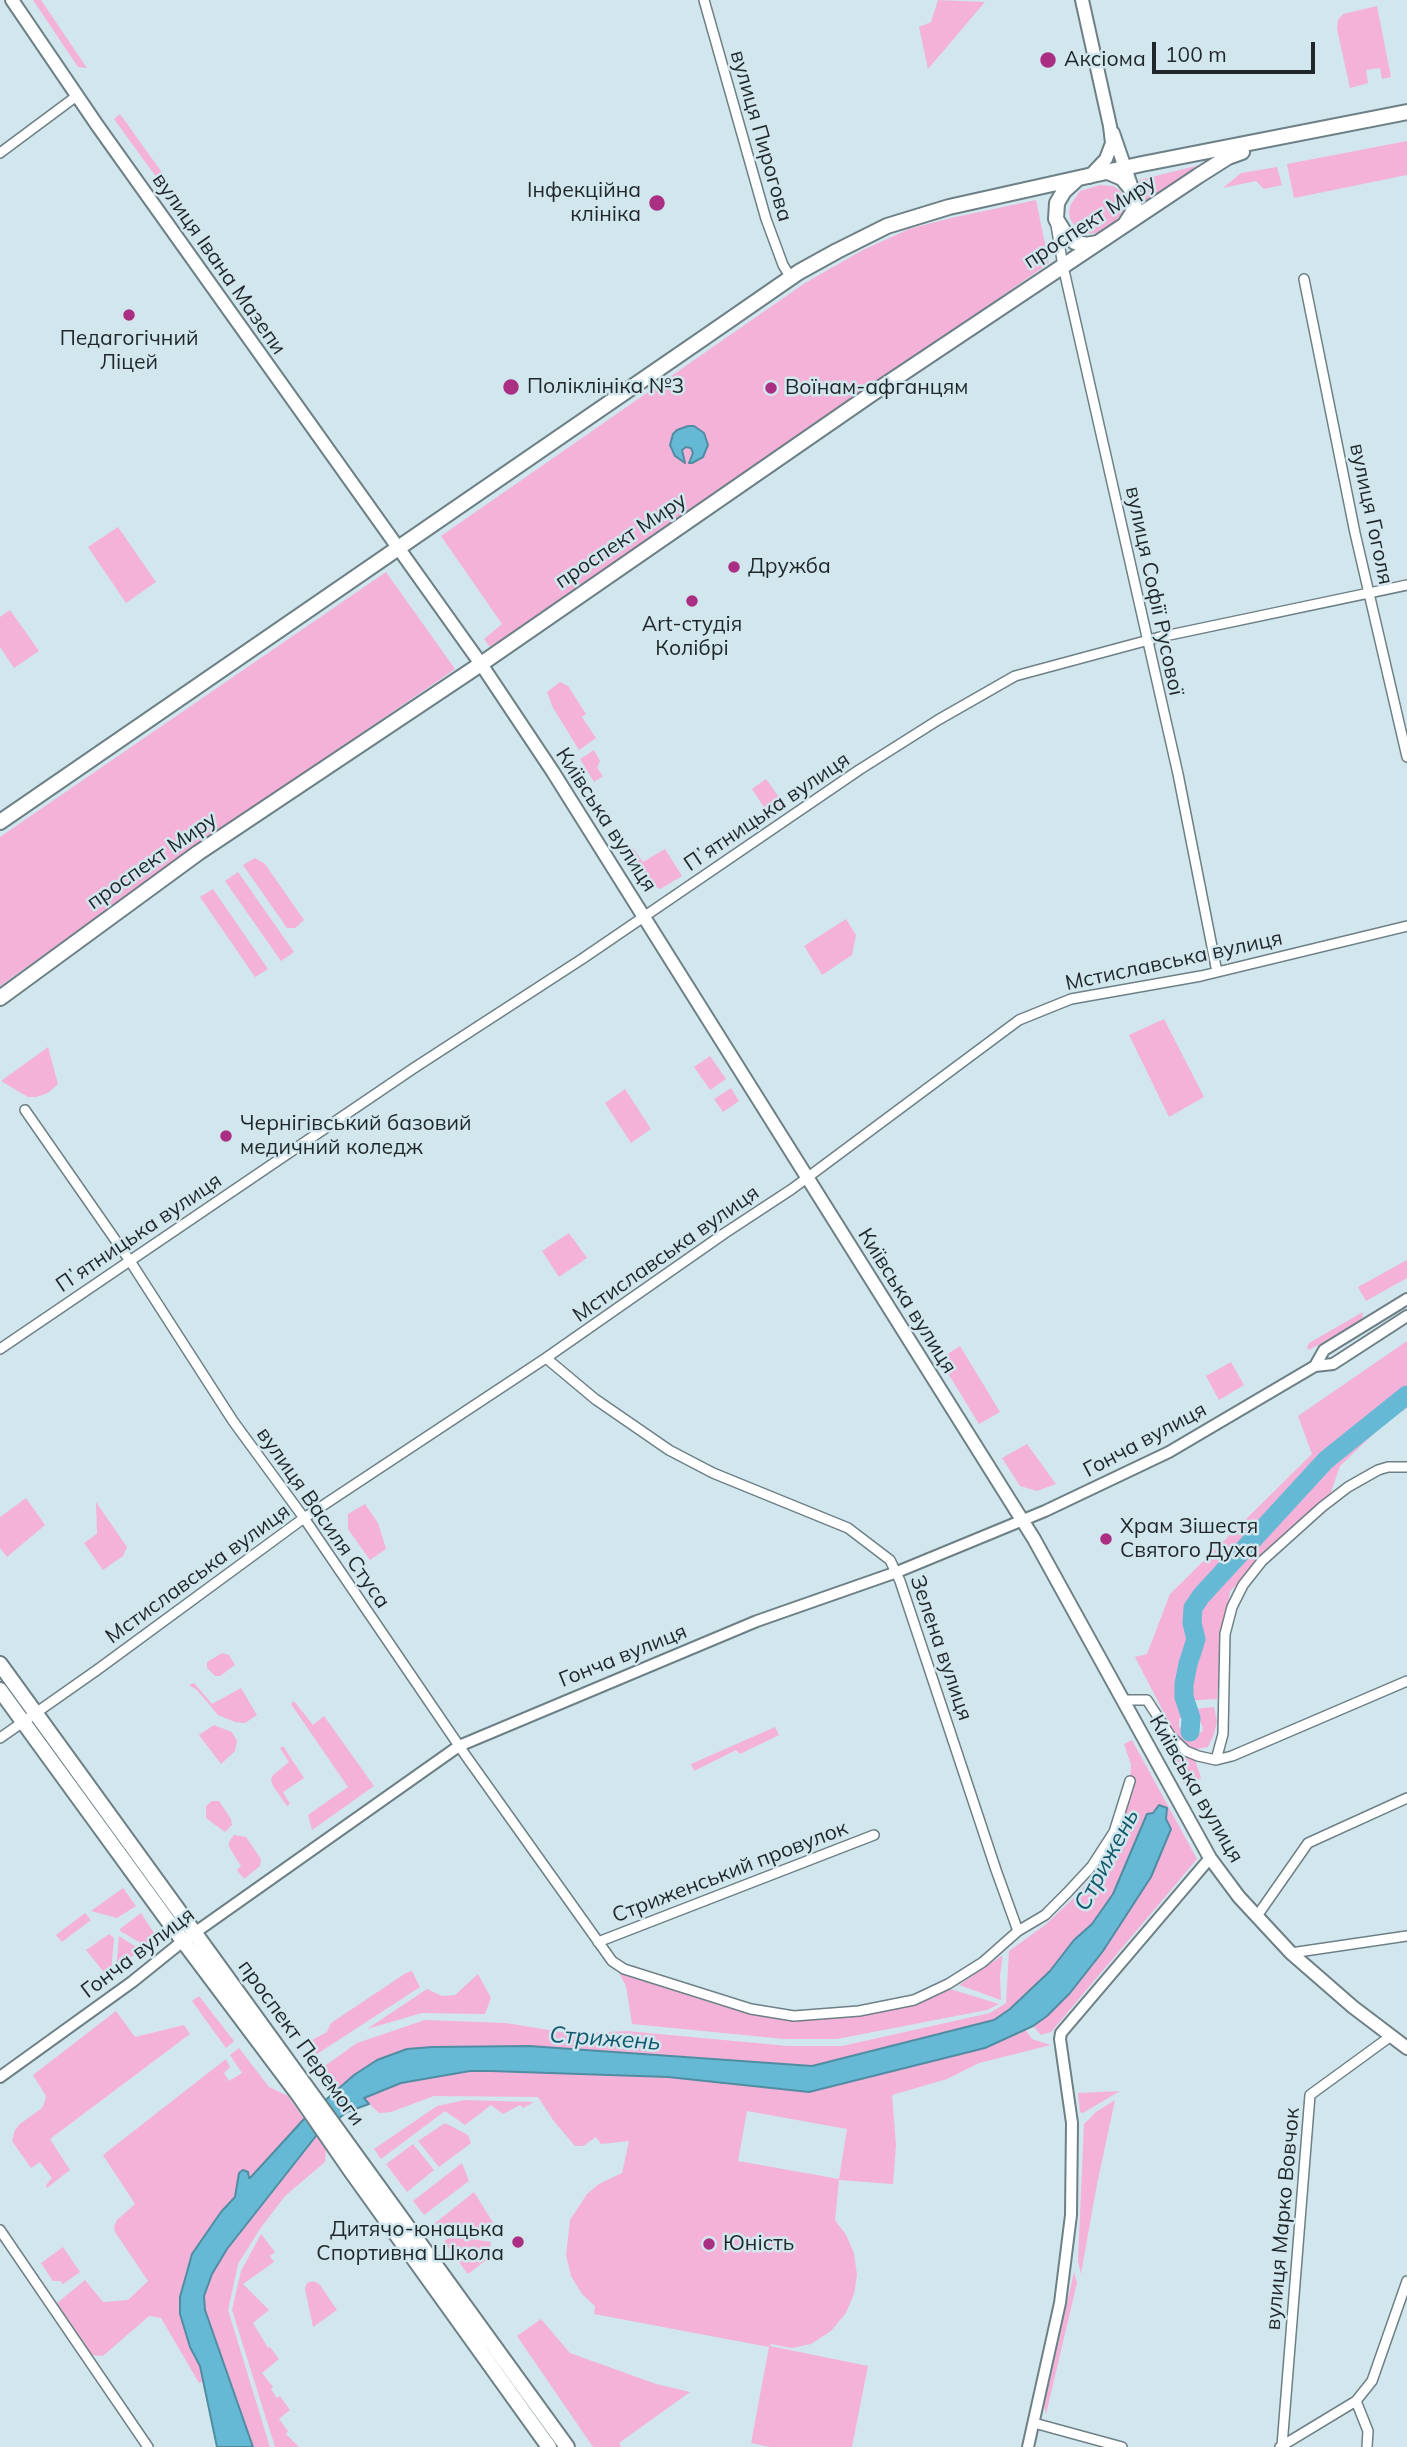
<!DOCTYPE html>
<meta charset="utf-8">
<style>
body{margin:0}
#map{position:relative;width:1407px;height:2447px;overflow:hidden;background:#d2e6ed;font-family:Mulish,sans-serif}
canvas{display:block}
.scale{position:absolute;left:1152px;top:42px;width:163px;height:32px;box-sizing:border-box;border:4px solid #1f272a;border-top:0;padding-left:9px;font-size:21px;line-height:24px;white-space:nowrap;color:#1f272a;-webkit-text-stroke:5px #d2e6ed;paint-order:stroke}
</style>
<div id="map">
<canvas width="1407" height="2447"></canvas>
<div class="scale">100 m</div>
</div>
<script>
const c = document.querySelector('canvas').getContext('2d');
c.lineJoin = 'round';
function fillPath(path, color) {
  c.fillStyle = color;
  c.fill(path, 'evenodd');
}
function toPath(rows) {
  const path = new Path2D();
  for (const r of rows) {
    path.moveTo(r[0], r[1]);
    for (let i = 2; i < r.length; i += 2) path.lineTo(r[i], r[i + 1]);
  }
  return path;
}
function strokePath(path, color, width, dash) {
  c.strokeStyle = color;
  c.lineWidth = width;
  c.lineCap = dash ? 'butt' : 'round';
  c.setLineDash(dash || []);
  c.stroke(path);
}
function drawText(font, color, halo, rows, align = 'center') {
  c.font = font + ' Mulish,sans-serif';
  c.lineWidth = 5;
  c.setLineDash([]);
  c.textBaseline = 'middle';
  c.strokeStyle = halo;
  c.fillStyle = color;
  for (const [text, x, y, turn = 0] of rows) {
    c.save();
    c.translate(x, y);
    c.rotate((+turn || 0) * Math.PI / 180);
    c.textAlign = isNaN(turn) ? turn : align;
    if (halo) c.strokeText(text, 0, 0);
    c.fillText(text, 0, 0);
    c.restore();
  }
}
fillPath(toPath([
 [33,0,41,0,87,68,78,67],
 [938,0,985,2,928,69,919,27,931,22],
 [1377,6,1391,77,1382,79,1380,68,1366,70,1368,83,1350,88,1337,29,1338,20,1343,14],
 [120,114,168,181,162,185,114,119],
 [1407,141,1407,175,1294,198,1287,164],
 [1204,164,1146,202,1139,180],
 [1277,167,1282,185,1264,189,1256,181,1223,188,1241,173],
 [1100,185,1113,186,1119,190,1123,195,1124,211,1110,227,1098,233,1085,234,1078,230,1070,219,1069,212,1071,204,1080,191],
 [1036,200,1049,263,871,388,490,647,484,639,502,624,441,536,805,283,863,250,909,229,951,218],
 [118,527,156,582,126,603,88,547],
 [386,572,455,669,194,848,0,986,0,837],
 [10,610,39,651,14,668,0,647,0,617],
 [560,682,568,686,586,714,582,717,596,738,579,750,552,706,547,692],
 [594,750,600,761,597,768,603,776,594,782,580,759],
 [766,779,786,807,771,818,752,789],
 [633,848,643,862,665,849,682,876,660,889,650,884,627,853],
 [255,858,265,864,304,920,295,928,287,928,243,865],
 [238,872,294,952,281,961,225,881],
 [213,889,268,969,255,977,200,897],
 [846,919,856,935,852,955,822,975,804,946],
 [1164,1019,1204,1097,1169,1117,1129,1035],
 [48,1047,58,1084,48,1093,36,1097,28,1097,1,1081],
 [710,1056,726,1079,710,1090,694,1067],
 [731,1088,739,1101,723,1112,714,1099],
 [625,1089,651,1129,631,1143,605,1103],
 [569,1233,587,1258,559,1277,542,1251],
 [1407,1260,1407,1278,1366,1301,1358,1287],
 [1363,1312,1362,1321,1309,1350,1307,1347,1309,1343],
 [1407,1341,1407,1408,1391,1417,1340,1466,1330,1495,1230,1591,1220,1654,1217,1699,1182,1701,1185,1702,1187,1716,1179,1719,1179,1727,1195,1734,1202,1732,1203,1728,1200,1721,1194,1719,1194,1709,1214,1707,1217,1721,1214,1734,1208,1747,1191,1750,1178,1740,1135,1657,1147,1654,1170,1594,1312,1454,1298,1416],
 [960,1346,1000,1412,979,1424,946,1370,946,1355],
 [1231,1362,1244,1385,1219,1400,1206,1376],
 [1027,1444,1056,1484,1037,1491,1020,1486,1002,1458],
 [26,1498,45,1525,7,1557,0,1548,0,1517],
 [96,1502,127,1547,123,1556,103,1570,84,1543,97,1534],
 [365,1504,378,1523,386,1549,370,1560,348,1529,348,1514],
 [222,1653,229,1655,235,1665,220,1676,215,1676,207,1668,207,1662],
 [194,1683,212,1704,241,1688,257,1715,245,1723,235,1722,218,1715,197,1690,189,1685],
 [294,1701,313,1725,324,1716,374,1786,312,1830,308,1815,348,1787,291,1704],
 [214,1725,232,1732,237,1741,235,1751,221,1764,199,1735],
 [775,1727,779,1735,740,1754,736,1750,694,1771,691,1764],
 [1132,1740,1197,1859,1051,2032,1041,2035,1033,2026,1047,2016,1070,1993,1103,1951,1166,1819,1167,1808,1159,1805,1153,1813,1147,1814,1113,1894,1092,1924,1074,1941,1050,1971,1010,2009,994,2020,812,2066,529,2046,432,2047,354,2075,335,2094,319,2070,357,2043,425,2020,506,2023,573,2034,627,2031,788,2046,842,2046,990,2013,1006,2003,1009,1951,1045,1925,1076,1896,1098,1869,1114,1832,1130,1781,1131,1765,1124,1744],
 [1164,1745,1195,1760,1201,1778,1187,1790],
 [283,1746,304,1778,283,1792,290,1804,287,1806,273,1786,271,1779,273,1775,289,1762,280,1748],
 [212,1801,219,1801,231,1819,232,1825,225,1832,206,1818,206,1806],
 [234,1835,246,1837,261,1859,260,1866,244,1879,237,1870,241,1866,229,1847,229,1842],
 [123,1888,136,1906,117,1918,91,1911],
 [85,1913,91,1920,62,1942,56,1935],
 [141,1913,156,1936,153,1943,146,1946,120,1931,120,1929],
 [109,1934,114,1938,111,1973,107,1976,86,1950],
 [119,1936,141,1950,116,1969],
 [1003,1955,1000,1975,1001,2000,959,1985],
 [412,1971,420,1987,317,2054,311,2047,315,2044,312,2040,327,2032,331,2023,406,1973],
 [618,1971,718,2005,749,2013,792,2020,849,2016,903,2007,919,2003,950,1989,999,2004,987,2010,837,2039,784,2039,632,2024,626,1986],
 [478,1974,491,1998,485,2014,422,2013,367,2029,427,1989,442,1996,455,1995],
 [199,1996,234,2041,226,2048,192,2001],
 [116,2011,135,2037,184,2025,190,2034,50,2139,70,2170,47,2188,46,2185,52,2178,40,2162,31,2168,12,2141,15,2130,20,2124,42,2108,45,2101,46,2096,33,2075],
 [1025,2029,1032,2039,1051,2045,979,2063,947,2079,892,2095,896,2145,893,2184,839,2180,835,2220,846,2235,854,2253,857,2275,854,2294,846,2313,831,2331,811,2344,792,2348,771,2344,770,2346,868,2366,852,2447,770,2447,751,2443,769,2347,594,2314,595,2306,582,2294,571,2276,566,2255,570,2220,587,2194,599,2184,622,2173,629,2141,601,2144,596,2137,583,2146,575,2146,553,2120,538,2097,434,2096,391,2112,379,2113,363,2098,401,2083,470,2071,491,2071,668,2077,809,2092,985,2048],
 [747,2111,847,2129,839,2179,738,2161],
 [239,2048,269,2087,288,2096,304,2119,252,2177,249,2179,248,2172,243,2170,239,2173,235,2197,221,2212,192,2254,186,2271,180,2314,190,2347,200,2366,204,2381,199,2383,161,2318,149,2316,103,2356,92,2355,57,2303,85,2280,103,2302,128,2300,148,2281,115,2232,114,2226,117,2220,135,2204,103,2155,226,2059,230,2067,224,2073,229,2081,242,2073,230,2055],
 [1120,2091,1083,2113,1080,2112,1078,2093],
 [465,2100,534,2102,523,2108,520,2105,503,2114,491,2105,465,2125,445,2111,381,2159,374,2149,437,2106],
 [1115,2100,1096,2189,1081,2274,1078,2261,1084,2124,1096,2112],
 [445,2123,468,2135,471,2143,439,2167,418,2141],
 [317,2136,326,2149,325,2162,285,2196,260,2229,238,2264,228,2310,270,2447,253,2447,205,2310,204,2296,212,2274,227,2249],
 [413,2144,434,2170,407,2192,386,2164],
 [462,2163,469,2181,424,2215,413,2201],
 [474,2192,494,2224,493,2232,434,2224],
 [261,2234,275,2252,270,2256,274,2262,243,2284,269,2310,253,2323,268,2348,270,2347,279,2359,262,2373,273,2387,271,2389,277,2398,280,2396,290,2410,279,2419,288,2431,286,2434,299,2447,275,2447,232,2310,241,2271],
 [450,2236,491,2242,489,2258,468,2274,444,2242],
 [63,2247,80,2272,63,2284,60,2281,53,2281,41,2263],
 [1074,2272,1077,2283,1046,2414,1044,2406],
 [314,2281,320,2285,337,2310,313,2327,305,2289,307,2283],
 [541,2319,570,2353,656,2384,690,2392,619,2443,621,2447,593,2447,517,2336]
]), '#f4b2d8');
const water = toPath([
 [688,426,694,426,704,433,708,445,703,457,692,463,689,463,693,453,691,448,686,447,682,450,685,463,675,456,670,445,673,434,677,430,688,426],
 [1159,1805,1167,1808,1166,1819,1171,1829,1151,1877,1103,1951,1070,1993,1047,2016,1033,2026,985,2048,809,2092,668,2077,491,2071,470,2071,401,2083,364,2098,369,2104,347,2112,316,2136,227,2249,212,2274,204,2296,205,2310,253,2447,217,2447,200,2366,190,2347,180,2314,180,2297,192,2254,221,2212,235,2197,239,2173,243,2170,248,2172,249,2178,251,2177,304,2119,354,2075,377,2060,407,2049,432,2047,529,2046,812,2066,994,2020,1010,2009,1050,1971,1074,1940,1092,1924,1113,1894,1147,1814,1153,1813,1159,1805]
]);
fillPath(water, '#65b9d5');
strokePath(water, '#508da2', 2);
strokePath(toPath([
 [1190,1732,1191,1718,1184,1697,1184,1684,1188,1664,1196,1639,1192,1623,1193,1608,1201,1596,1326,1460,1407,1395]
]), '#65b9d5', 19);
const minor = toPath([
 [704,0,766,219,783,265,791,278],
 [0,153,78,95],
 [1056,225,1063,266,1178,774,1217,972],
 [1304,279,1355,533,1407,757],
 [25,1110,130,1261,233,1421,304,1518,466,1756,612,1961,624,1969,751,2009,794,2016,859,2011,914,2000,948,1984,983,1962,1018,1931,1045,1915,1067,1893,1092,1866,1114,1832,1130,1781],
 [0,1349,414,1068,582,959,859,770,938,720,1015,676,1160,637,1407,585],
 [546,1358,595,1399,669,1450,713,1473,848,1528,890,1560,900,1581,996,1870,1018,1931],
 [1124,1700,1147,1700,1171,1737,1186,1751,1198,1756,1216,1760,1232,1756,1407,1681],
 [0,1738,97,1670,304,1518,546,1358,725,1233,792,1189,1019,1020,1071,999,1201,976,1407,926],
 [1216,1760,1223,1734,1225,1634,1232,1607,1243,1585,1262,1561,1322,1507,1348,1487,1378,1470,1388,1467,1407,1467],
 [1257,1916,1308,1843,1407,1798],
 [598,1942,874,1835],
 [1291,1953,1407,1936],
 [0,2230,148,2447],
 [1356,2401,1368,2431,1367,2447],
 [1034,2423,1122,2447],
 [1282,2446,1310,2095,1391,2036],
 [1280,2447,1356,2401,1372,2381,1407,2281]
]);
const tertiary = toPath([
 [1315,1366,1333,1364,1407,1316],
 [0,2077,132,1982,183,1941,459,1746,757,1621,897,1572,1045,1511,1169,1452,1225,1419,1315,1366,1324,1350,1407,1299],
 [1028,2447,1060,2303,1071,2215,1072,2123,1060,2039,1061,2033,1210,1858]
]);
const secondary = toPath([
 [12,0,97,125,481,664,553,772,1034,1539,1210,1858,1239,1897,1291,1953,1353,2007,1407,2048],
 [1082,0,1110,126,1112,143,1106,159,1089,177],
 [1113,133,1133,191]
]);
const primary = toPath([
 [1108,172,1122,178,1133,191,1135,201,1133,212,1126,223],
 [1076,180,1064,191,1057,203,1056,219,1064,232,1075,242,1086,245,1097,243],
 [0,822,705,337,799,272,837,251,887,226,949,207,1142,164,1407,112],
 [0,998,198,853,481,664,873,393,1198,176,1228,157,1242,152],
 [0,1664,567,2447],
 [0,1690,171,1925,298,2094,351,2171,549,2447]
]);
strokePath(minor, '#6d8086', 12);
strokePath(tertiary, '#6d8086', 14);
strokePath(secondary, '#6d8086', 16);
strokePath(primary, '#6d8086', 18);
strokePath(minor, '#fff', 9);
strokePath(tertiary, '#fff', 10);
strokePath(secondary, '#fff', 12);
strokePath(primary, '#fff', 14);
for (const [x, y, r, color] of [
 [1048,60,9,"#aa2f82"],
 [657,203,9,"#aa2f82"],
 [129,315,7,"#aa2f82"],
 [511,387,9,"#aa2f82"],
 [771,388,7,"#aa2f82"],
 [734,567,7,"#aa2f82"],
 [692,601,7,"#aa2f82"],
 [226,1136,7,"#aa2f82"],
 [1106,1539,7,"#aa2f82"],
 [518,2242,7,"#aa2f82"],
 [709,2244,7,"#aa2f82"]
]) {
  const dot = new Path2D();
  dot.arc(x, y, r, 0, 2 * Math.PI);
  c.fillStyle = color;
  c.fill(dot);
  strokePath(dot, '#d2e6ed', 2.5);
}
drawText('21px', '#1f272a', '#d2e6ed', [
 ["Аксіома",1064,60],
 ["Інфекційна",641,191,"right"],
 ["клініка",641,215,"right"],
 ["Педагогічний",129,339,"center"],
 ["Ліцей",129,363,"center"],
 ["Поліклініка №3",527,387],
 ["Воїнам-афганцям",785,388],
 ["Дружба",748,567],
 ["Art-студія",692,625,"center"],
 ["Колібрі",692,649,"center"],
 ["Чернігівський базовий",240,1124],
 ["медичний коледж",240,1148],
 ["Храм Зішестя",1120,1527],
 ["Святого Духа",1120,1551],
 ["Дитячо-юнацька",504,2230,"right"],
 ["Спортивна Школа",504,2254,"right"],
 ["Юність",723,2244]
], 'left');
drawText('21px', '#1f272a', '#d2e6ed', [
 ["вулиця Пирогова",761,136,74],
 ["проспект Миру",1090,222,-33],
 ["вулиця Івана Мазепи",219,264,55],
 ["вулиця Гоголя",1371,514,78],
 ["проспект Миру",621,541,-34],
 ["вулиця Софії Русової",1154,591,78],
 ["Пʼятницька вулиця",767,812,-34],
 ["Київська вулиця",606,820,57],
 ["проспект Миру",152,861,-35],
 ["Мстиславська вулиця",1174,961,-12],
 ["Пʼятницька вулиця",139,1233,-34],
 ["Мстиславська вулиця",666,1254,-35],
 ["Київська вулиця",907,1301,58],
 ["Гонча вулиця",1145,1440,-28],
 ["вулиця Василя Стуса",323,1518,55],
 ["Мстиславська вулиця",198,1574,-36],
 ["Зелена вулиця",941,1648,71],
 ["Гонча вулиця",623,1656,-22],
 ["Київська вулиця",1196,1789,60],
 ["Стриженський провулок",730,1872,-21],
 ["Гонча вулиця",138,1953,-37],
 ["проспект Перемоги",301,2043,54],
 ["вулиця Марко Вовчок",1283,2219,-85]
]);
drawText('italic 23px', '#13596d', '#d2e6ed', [
 ["Стрижень",1107,1860,-62],
 ["Стрижень",605,2039,4]
]);
</script>
